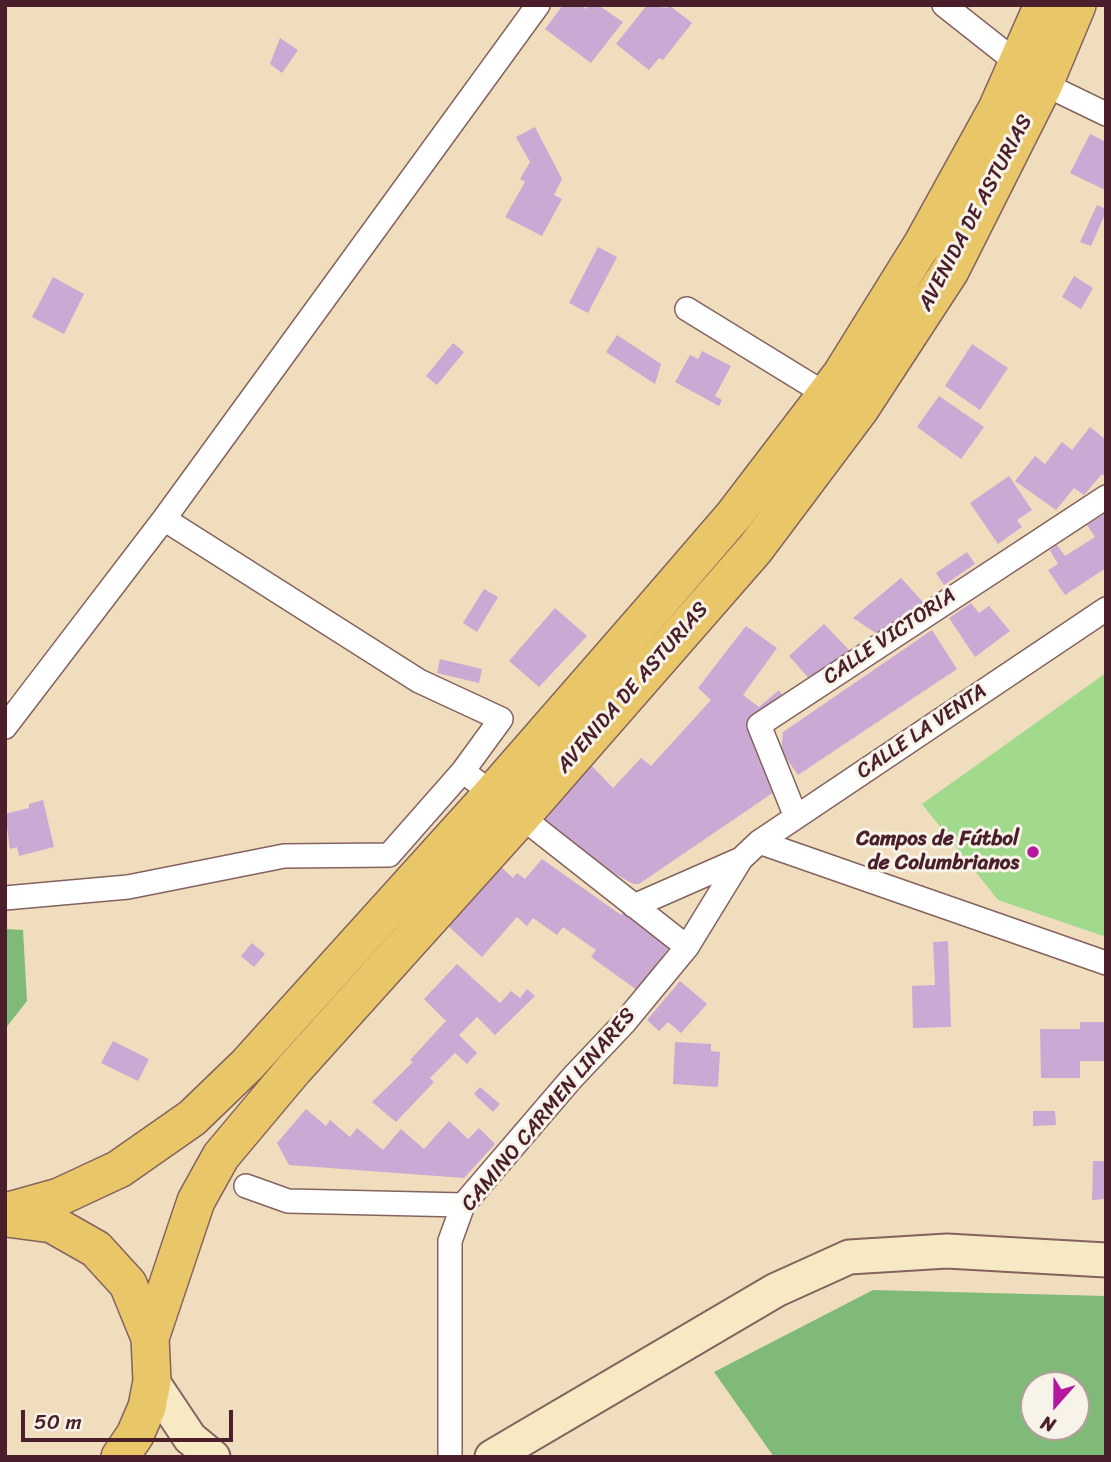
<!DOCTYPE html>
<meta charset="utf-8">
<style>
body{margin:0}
#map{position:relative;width:1111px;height:1462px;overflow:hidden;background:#f0ddbd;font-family:Sriracha,sans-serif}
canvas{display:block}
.frame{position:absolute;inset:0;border:7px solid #4a1f2b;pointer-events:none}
.north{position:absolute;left:1020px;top:1371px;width:70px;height:70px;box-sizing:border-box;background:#f7f3e8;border:2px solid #b29e9c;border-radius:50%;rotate:201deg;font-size:19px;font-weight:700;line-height:28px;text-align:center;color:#4a1f2b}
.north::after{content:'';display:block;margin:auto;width:24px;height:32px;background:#b5179e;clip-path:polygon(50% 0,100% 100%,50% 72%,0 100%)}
.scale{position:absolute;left:21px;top:1410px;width:212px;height:32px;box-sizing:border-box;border:4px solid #4a1f2b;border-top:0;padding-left:9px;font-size:21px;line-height:24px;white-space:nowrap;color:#4a1f2b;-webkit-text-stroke:5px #f7f3e8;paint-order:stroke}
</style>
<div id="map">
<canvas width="1111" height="1462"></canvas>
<div class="frame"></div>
<div class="north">N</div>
<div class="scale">50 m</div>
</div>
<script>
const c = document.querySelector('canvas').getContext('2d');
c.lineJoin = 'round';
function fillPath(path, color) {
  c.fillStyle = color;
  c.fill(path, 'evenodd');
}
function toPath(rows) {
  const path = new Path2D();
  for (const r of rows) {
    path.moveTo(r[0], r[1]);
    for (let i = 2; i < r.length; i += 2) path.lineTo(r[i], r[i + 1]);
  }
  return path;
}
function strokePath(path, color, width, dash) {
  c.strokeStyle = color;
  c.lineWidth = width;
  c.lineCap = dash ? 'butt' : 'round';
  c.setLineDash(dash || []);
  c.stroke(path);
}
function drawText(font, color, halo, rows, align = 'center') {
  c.font = font + ' Sriracha,sans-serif';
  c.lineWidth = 6;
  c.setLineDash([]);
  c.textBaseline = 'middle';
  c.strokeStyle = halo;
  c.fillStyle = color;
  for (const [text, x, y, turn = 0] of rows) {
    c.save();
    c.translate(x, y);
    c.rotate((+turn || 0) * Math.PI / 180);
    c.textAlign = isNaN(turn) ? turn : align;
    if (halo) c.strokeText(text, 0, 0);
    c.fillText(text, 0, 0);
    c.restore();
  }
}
fillPath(toPath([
 [1106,673,1106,937,998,900,922,804]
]), '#a1da8c');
fillPath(toPath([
 [5,929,23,930,27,1001,5,1029],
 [873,1290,1106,1296,1106,1457,774,1457,714,1372],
 [1034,1385,1076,1385,1076,1427,1034,1427]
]), '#80ba78');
fillPath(toPath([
 [563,5,580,5,586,9,589,5,598,5,623,22,591,63,545,29],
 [647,5,667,8,669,5,692,23,663,60,659,58,649,70,616,44],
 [280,38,298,50,282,73,270,64],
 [535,127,562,179,554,195,562,199,542,236,505,217,525,182,520,179,530,162,516,137],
 [1090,134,1106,142,1105,190,1070,173],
 [1097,205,1106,209,1106,212,1091,246,1080,242],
 [598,247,617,257,588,313,569,303],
 [1074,276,1093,288,1081,309,1062,297],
 [53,277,84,294,64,334,32,317],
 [617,335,661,364,655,384,606,352],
 [453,343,464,352,437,385,426,376],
 [972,344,1008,368,980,410,945,386],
 [702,351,731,366,715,396,722,400,719,406,675,382,690,355,698,359],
 [939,396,984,427,961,459,917,427],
 [1090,427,1106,440,1106,477,1102,474,1084,495,1074,488,1056,510,1015,481,1035,456,1045,464,1062,442,1072,450],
 [1009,476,1032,510,1017,520,1022,527,998,544,970,503],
 [1106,513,1106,568,1065,595,1048,570,1058,564,1050,550,1057,545,1065,556,1095,537,1087,525],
 [967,552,975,564,944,585,936,573],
 [901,578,923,602,879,635,853,618],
 [484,589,498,597,477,632,463,623],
 [971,603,979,613,989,606,1010,631,975,657,949,618],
 [555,608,587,636,539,687,509,661],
 [824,624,850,651,814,684,789,656],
 [746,626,777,648,743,695,759,707,779,690,785,698,748,729,755,735,774,792,639,884,633,884,576,851,542,819,591,765,613,788,641,758,651,766,711,700,698,688],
 [932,630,957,669,798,775,781,751,783,732],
 [440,659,482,669,479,683,437,673],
 [43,800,54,847,19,856,17,847,10,849,5,814,29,808,29,804],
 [542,859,621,915,624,911,671,945,637,990,591,957,596,950,563,927,557,935,533,918,527,926,517,917,482,957,447,925,501,867,513,878,517,873,525,879],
 [948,941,951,1027,913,1028,912,986,935,985,933,942],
 [252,943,265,954,254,967,241,956],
 [457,964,500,1003,511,991,520,998,527,989,535,996,495,1035,477,1017,459,1035,477,1053,467,1064,455,1053,430,1078,434,1082,396,1122,372,1102,413,1062,410,1060,446,1021,424,999],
 [680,981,707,1004,681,1033,668,1022,659,1031,647,1020],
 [1080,1022,1106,1022,1106,1061,1080,1061,1080,1078,1041,1078,1040,1029,1080,1029],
 [113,1041,149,1059,138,1081,101,1063],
 [675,1042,711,1044,711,1051,720,1052,718,1087,673,1084],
 [480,1087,500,1104,493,1112,474,1094],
 [306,1109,326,1126,330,1120,350,1137,357,1128,383,1150,401,1129,424,1149,449,1121,468,1139,479,1128,495,1144,464,1178,289,1165,277,1143],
 [1033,1111,1055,1111,1056,1125,1033,1126],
 [1093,1161,1106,1161,1106,1199,1092,1200]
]), '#caa9d5');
const street = toPath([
 [944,5,1044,84,1106,114],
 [687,309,827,395],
 [5,727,164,519,538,5],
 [463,771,687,947],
 [796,817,759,725,1106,497],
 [759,842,1106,963],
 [5,898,128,887,284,856,389,855,463,771,501,719,419,681,164,519],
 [634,906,741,859],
 [246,1186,288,1201,463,1205],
 [450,1457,450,1241,463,1205,572,1078,625,1022,687,947,741,859,759,842,1106,609]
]);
const secondary = toPath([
 [152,1381,190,1438,213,1457],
 [492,1457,776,1290,849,1257,947,1251,1106,1260]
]);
const primary = toPath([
 [5,1212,59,1197,119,1169,192,1118,247,1065,491,795,654,608,734,515,841,375,923,243,997,109,1043,5],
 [7,1218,52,1224,96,1249,128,1284,150,1338,152,1381,147,1407,135,1435,120,1457],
 [150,1338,196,1201,221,1156,294,1069,520,818,755,549,860,409,950,271,1044,84,1077,5]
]);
strokePath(street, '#84625e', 26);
strokePath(secondary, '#84625e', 37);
strokePath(primary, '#84625e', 40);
strokePath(street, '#fff', 23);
strokePath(secondary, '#f6e9c3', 33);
strokePath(primary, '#e9c769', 37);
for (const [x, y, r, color] of [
 [1033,852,7,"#b5179e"]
]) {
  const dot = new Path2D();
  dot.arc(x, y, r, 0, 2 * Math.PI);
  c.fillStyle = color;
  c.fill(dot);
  strokePath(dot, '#f7f3e8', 2.5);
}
drawText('21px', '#4a1f2b', '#f7f3e8', [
 ["AVENIDA DE ASTURIAS",976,213,-62],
 ["CALLE VICTORIA",890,637,-34],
 ["AVENIDA DE ASTURIAS",633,688,-49],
 ["CALLE LA VENTA",922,732,-34],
 ["CAMINO CARMEN LINARES",549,1110,-50]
]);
drawText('bold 21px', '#4a1f2b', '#f7f3e8', [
 ["Campos de Fútbol",1019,840],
 ["de Columbrianos",1019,864]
], 'right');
</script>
